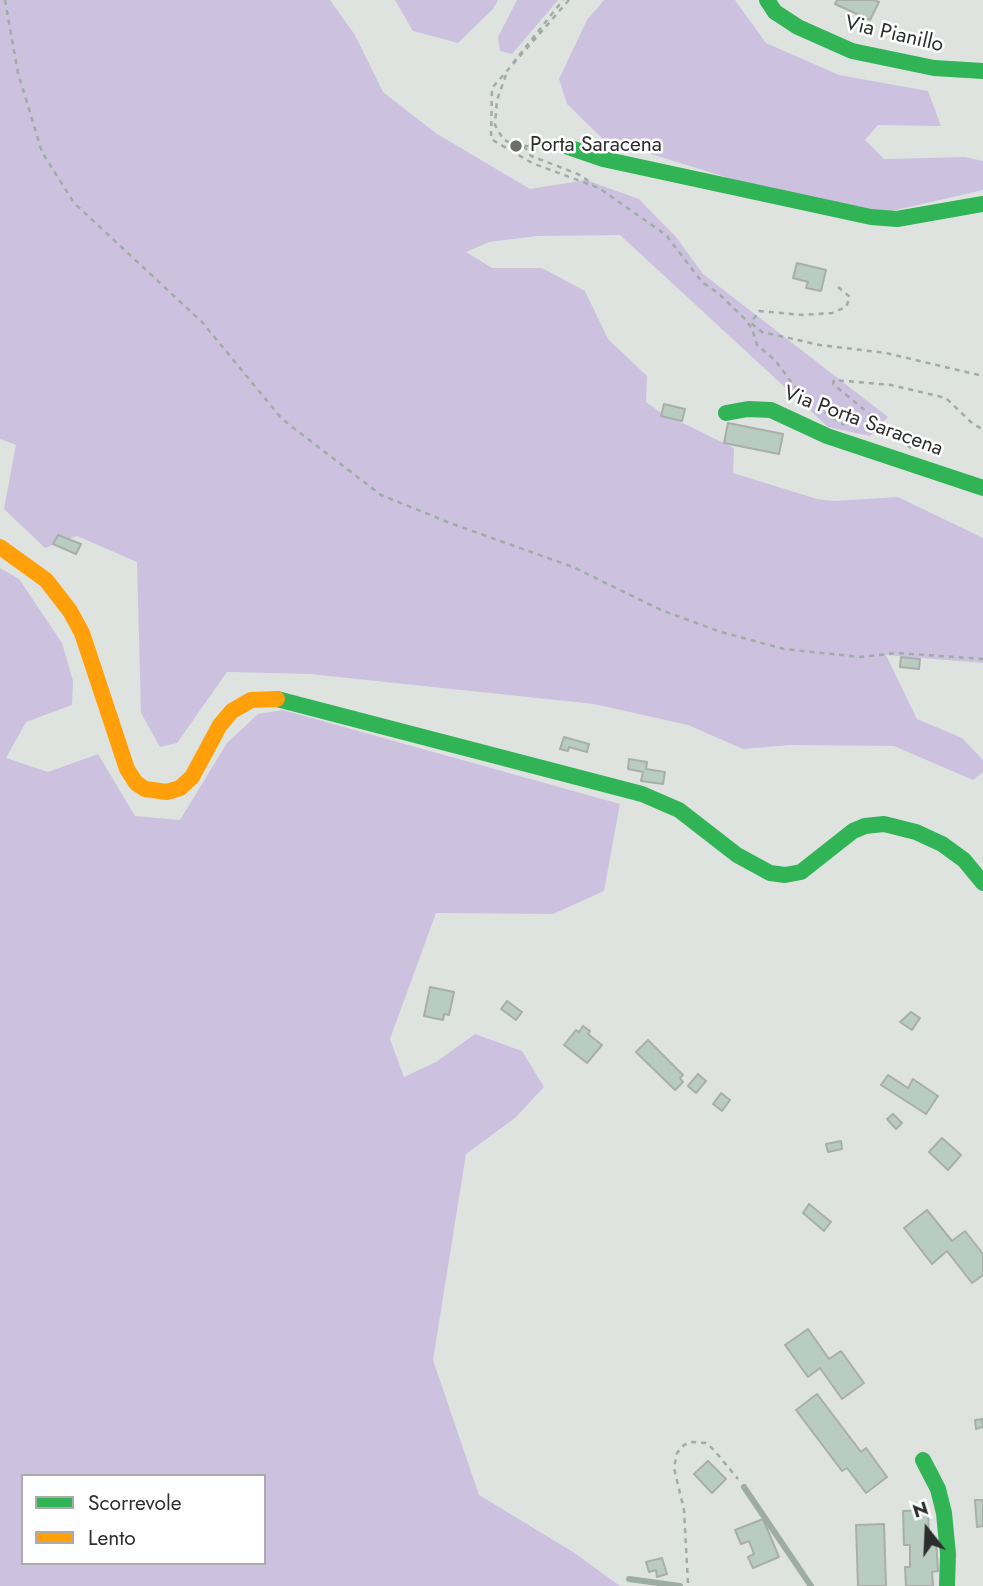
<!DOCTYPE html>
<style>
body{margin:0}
#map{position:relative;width:983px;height:1586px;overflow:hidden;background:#dee3e0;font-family:Jost,sans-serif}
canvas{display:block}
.legend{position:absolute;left:21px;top:1474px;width:245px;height:91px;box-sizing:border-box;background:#fff;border:2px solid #ababab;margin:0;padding:9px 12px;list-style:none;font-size:21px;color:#2c2e2d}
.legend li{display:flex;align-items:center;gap:14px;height:35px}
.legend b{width:35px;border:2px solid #ababab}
.north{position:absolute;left:892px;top:1495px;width:70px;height:70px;-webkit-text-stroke:5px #fff;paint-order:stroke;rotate:342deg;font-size:19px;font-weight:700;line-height:28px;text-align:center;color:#2c2e2d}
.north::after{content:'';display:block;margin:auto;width:24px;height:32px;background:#2c2e2d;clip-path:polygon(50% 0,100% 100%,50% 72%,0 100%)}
</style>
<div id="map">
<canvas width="983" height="1586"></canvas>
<ul class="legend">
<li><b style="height:9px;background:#30b455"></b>Scorrevole</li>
<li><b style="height:9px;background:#ff9f0a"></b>Lento</li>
</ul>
<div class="north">N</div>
</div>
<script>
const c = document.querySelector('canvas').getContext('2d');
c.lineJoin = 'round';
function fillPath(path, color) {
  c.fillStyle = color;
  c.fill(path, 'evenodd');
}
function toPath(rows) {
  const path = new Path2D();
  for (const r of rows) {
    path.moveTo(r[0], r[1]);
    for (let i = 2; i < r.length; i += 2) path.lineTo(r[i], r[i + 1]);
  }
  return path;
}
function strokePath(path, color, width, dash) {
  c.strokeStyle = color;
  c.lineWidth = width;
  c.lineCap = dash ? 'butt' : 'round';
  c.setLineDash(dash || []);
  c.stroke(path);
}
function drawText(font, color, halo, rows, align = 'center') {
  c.font = font + ' Jost,sans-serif';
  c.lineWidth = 5;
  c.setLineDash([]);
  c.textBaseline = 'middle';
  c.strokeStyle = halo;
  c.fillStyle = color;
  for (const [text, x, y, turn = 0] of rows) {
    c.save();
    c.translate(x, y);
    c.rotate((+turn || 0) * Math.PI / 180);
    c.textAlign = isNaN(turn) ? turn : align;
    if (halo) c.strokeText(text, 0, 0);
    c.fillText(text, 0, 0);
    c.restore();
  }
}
fillPath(toPath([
 [0,0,330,0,355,35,383,92,437,134,530,189,586,180,639,199,676,237,703,274,888,417,870,436,828,427,620,235,537,236,489,242,466,252,492,268,542,268,585,291,608,339,647,376,646,402,660,412,734,448,733,473,817,499,834,501,898,497,983,538,983,663,886,655,917,719,962,738,983,760,983,772,973,780,894,746,790,745,743,749,688,725,594,704,310,674,227,672,177,743,160,747,141,713,137,562,77,536,45,548,4,509,16,445,0,439],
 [395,0,498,0,493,9,458,43,413,31],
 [517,0,558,0,512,54,500,51,498,37],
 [604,0,735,0,766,43,839,75,928,91,941,126,878,125,865,140,884,159,965,157,983,161,983,190,887,212,754,186,603,139,567,104,559,79,587,20],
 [0,568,19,579,62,643,73,681,72,705,26,722,6,758,48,772,98,754,135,816,180,820,227,743,258,714,283,710,620,804,604,891,553,914,436,913,390,1039,404,1077,436,1062,475,1034,522,1051,544,1087,515,1118,466,1154,433,1360,479,1495,573,1552,620,1586,0,1586],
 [23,1476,264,1476,264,1563,23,1563]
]), '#ccc2df');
const building = toPath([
 [837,0,874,0,879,2,870,20,835,4,837,0],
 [797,263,826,270,821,291,806,288,808,282,793,278,797,263],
 [664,404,685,409,682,421,661,416,664,404],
 [728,423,783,434,779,454,724,443,728,423],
 [58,535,81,544,76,554,53,544,58,535],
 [901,657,920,659,919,669,900,667,901,657],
 [564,737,589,744,587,752,569,747,568,751,560,749,564,737],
 [629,759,647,762,646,769,665,772,663,784,641,781,643,772,628,769,629,759],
 [430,987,454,992,449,1015,444,1014,443,1020,424,1016,430,987],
 [507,1001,522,1012,516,1020,501,1009,507,1001],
 [911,1012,920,1018,912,1030,900,1022,911,1012],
 [583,1026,590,1031,588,1034,602,1045,587,1063,564,1045,576,1030,579,1032,583,1026],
 [648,1040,683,1075,680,1078,683,1082,675,1090,636,1052,648,1040],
 [698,1074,706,1081,696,1093,688,1086,698,1074],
 [888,1075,908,1088,913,1079,938,1096,926,1114,881,1085,888,1075],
 [721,1093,730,1100,722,1111,713,1104,721,1093],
 [893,1114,902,1123,896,1129,887,1119,893,1114],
 [942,1138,961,1155,948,1170,929,1152,942,1138],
 [841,1141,842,1149,828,1152,826,1144,841,1141],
 [809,1204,831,1222,824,1231,803,1213,809,1204],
 [927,1210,952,1241,965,1231,983,1254,983,1275,972,1283,947,1251,932,1264,904,1228,927,1210],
 [808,1329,829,1359,841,1351,864,1383,842,1399,820,1368,808,1377,785,1345,808,1329],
 [817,1394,861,1452,866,1448,887,1477,866,1493,847,1468,842,1471,796,1410,817,1394],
 [982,1419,983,1427,976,1429,975,1420,982,1419],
 [708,1461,726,1479,712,1493,694,1474,708,1461],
 [975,1500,983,1500,983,1526,977,1527,975,1500],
 [928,1510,929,1539,936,1539,938,1571,932,1572,933,1586,906,1586,905,1567,910,1567,910,1545,904,1545,903,1511,928,1510],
 [763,1519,779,1557,753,1568,748,1557,754,1554,749,1541,741,1544,735,1530,763,1519],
 [884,1524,886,1586,858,1586,856,1525,884,1524],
 [662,1558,667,1574,657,1577,656,1570,649,1572,646,1562,662,1558]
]);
fillPath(building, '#b9ccc2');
strokePath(building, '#aaaeab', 2);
strokePath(toPath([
 [5,0,18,73,42,152,74,203,202,322,282,419,381,495,450,523,573,567,661,610,721,632,784,649,860,657,897,653,983,659],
 [569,0,492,88,491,139,532,163,599,188,666,235,702,282,718,293,746,320,752,329,757,345,775,360,794,386,819,408,844,425],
 [513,63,563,0],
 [506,75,497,100,495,125,503,139,516,146,553,146],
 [524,146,531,156,578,174,593,184],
 [838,287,850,297,846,307,832,313,803,315,759,311,751,323,762,332,820,345,886,353,983,376],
 [911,448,833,384,834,380,891,385,946,398,974,425,983,429],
 [688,1583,684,1510,674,1468,677,1453,684,1445,691,1442,706,1443,714,1450,738,1479]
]), '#a0aca5', 2.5, [5, 5]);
strokePath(toPath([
 [744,1487,811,1586],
 [629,1579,680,1586]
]), '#9eada4', 6);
strokePath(toPath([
 [767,0,775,12,798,27,852,51,934,68,983,71],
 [568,147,603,159,871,217,897,219,983,204],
 [726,413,748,409,771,410,827,436,983,488],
 [277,699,642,794,679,810,737,855,770,873,785,875,801,872,853,831,865,826,884,824,916,832,942,844,964,860,983,883],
 [923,1460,938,1489,944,1513,948,1554,947,1586]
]), '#30b455', 16);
strokePath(toPath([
 [0,547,46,580,70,611,82,633,127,769,136,783,145,789,167,792,180,788,192,777,220,725,232,711,251,700,277,699]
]), '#ff9f0a', 16);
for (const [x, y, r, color] of [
 [516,146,7,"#6a6d6c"]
]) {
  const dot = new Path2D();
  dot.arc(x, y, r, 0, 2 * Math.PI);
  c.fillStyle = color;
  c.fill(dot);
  strokePath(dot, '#fff', 2.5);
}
drawText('21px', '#2c2e2d', '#fff', [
 ["Via Pianillo",894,35,13],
 ["Via Porta Saracena",863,422,20]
]);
drawText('21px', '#2c2e2d', '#fff', [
 ["Porta Saracena",530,146]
], 'left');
</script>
